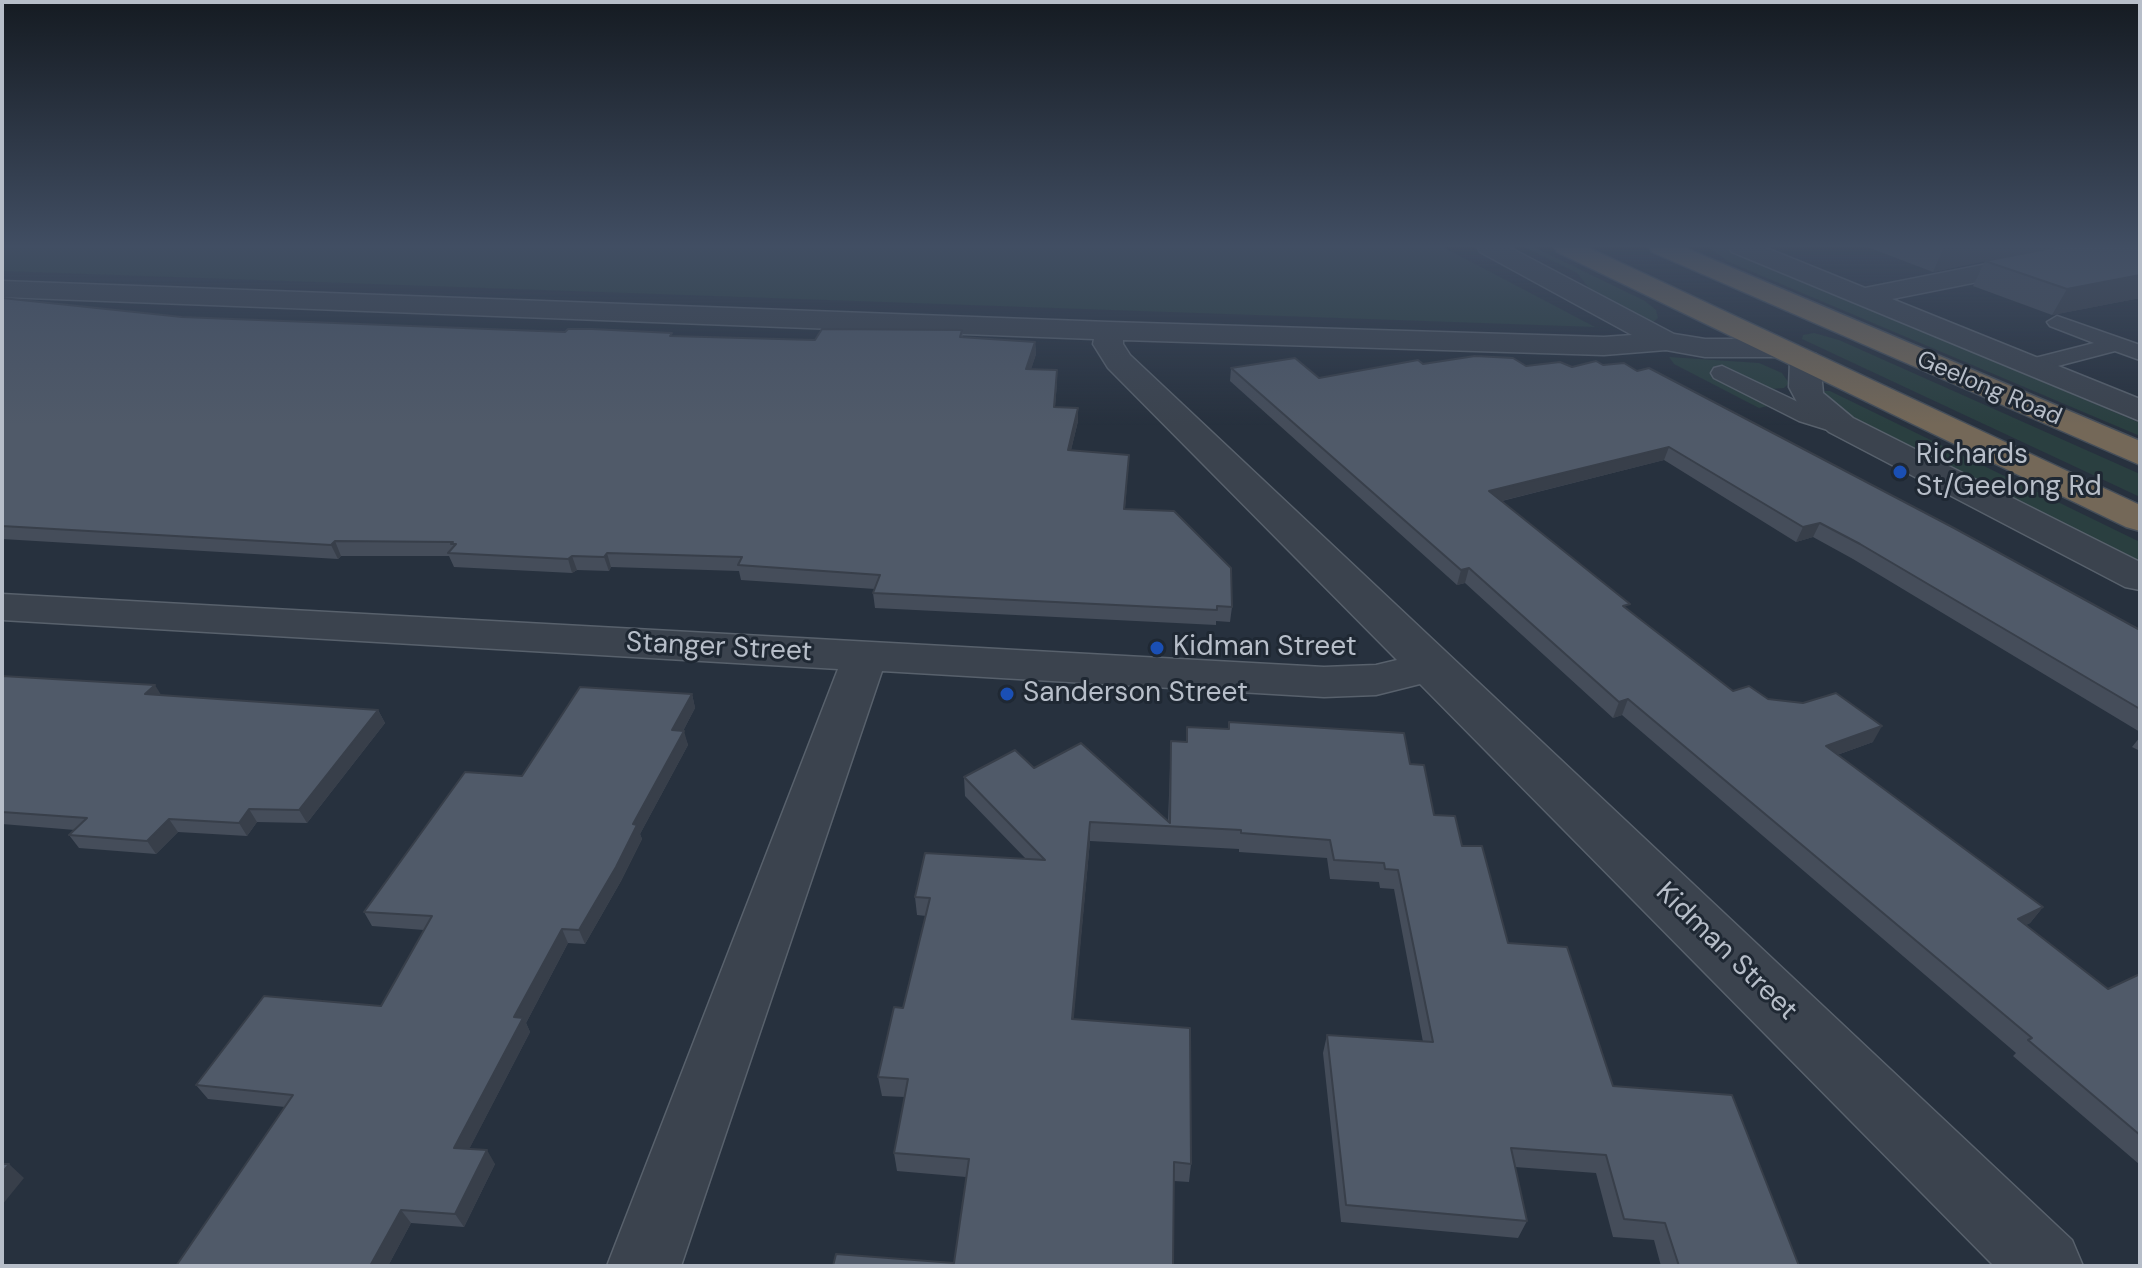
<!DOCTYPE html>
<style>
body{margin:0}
#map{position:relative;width:2142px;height:1268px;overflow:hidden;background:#27313e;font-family:"DM Sans",sans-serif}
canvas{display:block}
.frame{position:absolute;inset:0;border:4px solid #b7bec9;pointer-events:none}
</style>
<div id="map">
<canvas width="2142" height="1268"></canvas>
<div class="frame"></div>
</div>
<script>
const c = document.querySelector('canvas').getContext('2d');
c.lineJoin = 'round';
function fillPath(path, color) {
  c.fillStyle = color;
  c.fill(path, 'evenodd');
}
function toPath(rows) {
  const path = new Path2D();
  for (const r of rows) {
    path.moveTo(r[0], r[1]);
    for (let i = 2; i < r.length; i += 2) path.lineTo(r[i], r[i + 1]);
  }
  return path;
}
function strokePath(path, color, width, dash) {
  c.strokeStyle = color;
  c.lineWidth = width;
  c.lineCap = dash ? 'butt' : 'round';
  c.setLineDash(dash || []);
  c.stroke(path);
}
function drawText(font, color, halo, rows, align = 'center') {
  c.font = font + ' "DM Sans",sans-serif';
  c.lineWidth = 6;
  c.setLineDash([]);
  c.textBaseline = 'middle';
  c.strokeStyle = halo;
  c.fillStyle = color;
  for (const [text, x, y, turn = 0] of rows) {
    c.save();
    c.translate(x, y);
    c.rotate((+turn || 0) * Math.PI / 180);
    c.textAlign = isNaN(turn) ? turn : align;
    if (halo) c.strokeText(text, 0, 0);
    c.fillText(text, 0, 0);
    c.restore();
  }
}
fillPath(toPath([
 [2,247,1443,247,1595,327,2,271],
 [1524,247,1534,247,1645,301,1656,310,1658,318,1652,323,1593,293,1577,273],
 [1724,247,2140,423,2140,436,1729,262,1709,248],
 [1814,333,1839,340,2140,474,2140,497,1802,339,1803,335],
 [1669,357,1759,363,1782,373,1789,383,1784,388,1771,389,1731,370,1715,374,1773,405,1759,408,1674,364],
 [1823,391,1830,391,2140,542,2140,562,1868,426,1844,411]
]), '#2a3f40');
const lane = toPath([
 [2057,316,2140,345,2140,360,2115,351,2031,373,2023,371,2020,366,2023,361,2094,343,2050,326,2047,322,2057,316],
 [1722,366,1817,411,1856,424,1859,429,1856,434,1847,436,1799,421,1714,378,1711,373,1714,368,1722,366]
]);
const street = toPath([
 [1477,247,1509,247,1674,334,1705,339,1777,339,1788,342,1792,348,1788,354,1777,357,1705,357,1666,350,1604,355,1123,340,1123,344,1130,355,2072,1240,2083,1266,1994,1266,1420,684,1376,695,1324,697,882,671,681,1266,607,1266,838,669,2,620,2,594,1324,667,1376,665,1397,660,1108,368,1093,344,1094,339,2,297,2,281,1109,322,1604,337,1632,335,1480,252,1477,247],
 [1729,247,1764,247,1865,288,2053,251,2140,251,2140,267,2053,267,1892,299,2140,399,2140,421,1732,252,1729,247],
 [1805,352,1816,354,1820,361,1823,393,1853,418,2140,562,2140,590,2125,587,1829,432,1798,404,1789,387,1790,361,1794,354,1805,352]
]);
const highway = toPath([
 [1554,247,1587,247,2140,505,2140,531,2126,527,1557,252,1554,247],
 [1649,247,1683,247,2140,441,2140,465,1652,252,1649,247]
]);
strokePath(lane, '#58616c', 3);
strokePath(street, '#58616c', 3);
strokePath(highway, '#454e59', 3);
fillPath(lane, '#3b434e');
fillPath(street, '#3b434e');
fillPath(highway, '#746858');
fillPath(toPath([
 [1867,247,2140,247,2140,298,2052,315,1973,286,1985,261,1933,272],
 [2,298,182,317,673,336,815,340,962,330,963,337,1035,342,1036,354,1031,369,1057,383,1055,407,1078,421,1071,450,1129,455,1125,509,1232,607,1230,622,1216,621,1216,625,875,608,873,593,875,589,741,580,739,571,611,567,609,571,577,570,572,573,454,567,449,556,341,556,338,559,2,539],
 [1423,364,1526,366,2140,630,2140,732,1853,559,1813,537,1796,542,1664,460,1502,501,1628,610,1733,691,1768,699,1873,742,1837,755,2043,907,2030,923,2026,925,2108,989,2140,974,2140,1164,2139,1164,2013,1056,2016,1053,1622,715,1613,718,1465,583,1457,585,1230,381,1231,368,1319,378],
 [2,676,162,695,378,710,385,723,307,823,257,822,247,836,178,832,156,854,79,848,69,835,75,830,2,824],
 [692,694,695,708,683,731,688,745,640,834,642,839,621,881,585,944,568,943,526,1023,530,1032,469,1149,495,1164,464,1227,411,1223,388,1266,176,1266,285,1107,208,1099,196,1085,381,1006,424,930,372,926,364,912,522,776],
 [1229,722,1410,764,1434,815,1462,846,1508,943,1613,1086,1799,1266,1661,1266,1654,1240,1613,1237,1596,1173,1515,1167,1527,1221,1518,1238,1341,1222,1323,1053,1327,1035,1423,1042,1394,889,1380,888,1379,882,1330,879,1327,858,1239,852,1239,849,1090,841,1073,1020,1191,1164,1189,1182,1174,1181,954,1263,966,1177,897,1171,894,1153,905,1097,882,1096,878,1077,903,1008,926,916,917,915,915,897,1026,859,965,796,964,777,1034,768,1168,822,1171,741,1186,742,1187,727,1228,729],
 [2140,737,2140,751,2132,747]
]), '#454d5a');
fillPath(toPath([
 [1944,247,2053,247,1933,272],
 [2140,275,2140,298,2052,315,2067,289],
 [1035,342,1036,354,1027,382,1026,369],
 [1078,408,1078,421,1068,463,1068,450],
 [1669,447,1664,460,1485,505,1489,491],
 [1820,523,1813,537,1796,542,1803,527],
 [335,541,341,556,338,559,331,545],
 [607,553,611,567,609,571,604,557],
 [572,556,577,570,572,573,568,559],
 [1469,568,1465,583,1457,585,1461,570],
 [155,685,163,698,145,694],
 [692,694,695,708,676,744,672,730],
 [1628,699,1622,715,1613,718,1619,702],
 [378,710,385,723,307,823,299,810],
 [1882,726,1873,742,1817,762,1826,746],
 [684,731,688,745,640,834,642,839,621,881,585,944,579,930,633,824],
 [249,809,257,822,247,836,239,823],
 [169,819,178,832,156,854,147,841],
 [1090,822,1090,841,1072,1038,1072,1019],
 [2043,907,2030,923,2006,935,2018,919],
 [562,929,568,943,526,1023,530,1032,463,1161,454,1148,514,1017],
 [487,1150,495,1164,464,1227,455,1214],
 [9,1164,24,1178,2,1205,2,1173],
 [401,1210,411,1223,388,1266,370,1266]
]), '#383f4a');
const building = toPath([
 [2057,247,2140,247,2140,275,2067,289,1985,261,2057,247],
 [2,298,182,317,565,332,568,329,592,329,672,333,670,336,815,340,822,329,962,330,960,337,1035,342,1026,369,1057,370,1054,407,1078,408,1068,450,1129,455,1124,509,1174,511,1231,568,1232,607,1217,606,1217,610,873,593,880,575,738,565,742,557,607,553,604,557,572,556,568,559,448,553,456,544,451,544,453,542,335,541,331,545,2,526,2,298],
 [1475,356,1513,358,1526,366,1560,362,1572,367,1596,361,1603,365,1624,363,1637,371,1649,368,1954,528,2140,630,2140,709,1860,544,1820,523,1803,527,1669,447,1489,491,1630,604,1623,606,1733,691,1749,686,1768,699,1803,703,1836,693,1882,726,1826,746,2043,907,2018,919,2108,989,2140,974,2140,1135,2028,1040,2032,1038,1628,699,1619,702,1469,568,1461,570,1231,368,1295,358,1319,378,1418,360,1423,364,1475,356],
 [2,676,155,685,145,694,378,710,299,810,249,809,239,823,169,819,147,841,69,835,87,818,2,812,2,676],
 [580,687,692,694,672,730,684,731,633,824,637,825,616,867,579,930,562,929,514,1017,523,1018,454,1148,487,1150,455,1214,401,1210,370,1266,176,1266,293,1095,196,1085,264,996,381,1006,432,916,364,912,465,772,522,776,580,687],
 [1229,722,1404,733,1410,764,1424,765,1434,815,1455,816,1462,846,1482,846,1508,943,1567,947,1613,1086,1732,1095,1799,1266,1679,1266,1665,1223,1624,1219,1606,1155,1511,1148,1527,1221,1346,1205,1327,1035,1433,1042,1398,870,1385,869,1384,863,1334,860,1330,840,1241,833,1241,830,1090,822,1072,1019,1190,1028,1191,1164,1174,1162,1173,1266,833,1266,836,1254,954,1263,969,1159,894,1153,908,1079,878,1077,894,1007,903,1008,930,898,915,897,925,853,1045,860,964,777,1015,750,1034,768,1081,743,1170,823,1171,741,1187,742,1187,727,1229,729,1229,722],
 [2,1164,9,1164,2,1173,2,1164]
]);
fillPath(building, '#505a69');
strokePath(building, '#383f4a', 2);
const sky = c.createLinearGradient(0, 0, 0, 425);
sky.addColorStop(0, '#151b22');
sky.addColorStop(0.58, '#414e63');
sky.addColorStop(1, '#414e6300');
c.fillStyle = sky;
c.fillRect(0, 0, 2142, 425);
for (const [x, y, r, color] of [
 [1900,472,8,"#1a4fb4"],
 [1157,648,8,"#1a4fb4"],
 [1007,694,8,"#1a4fb4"]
]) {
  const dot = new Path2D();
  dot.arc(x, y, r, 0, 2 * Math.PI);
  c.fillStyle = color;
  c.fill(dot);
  strokePath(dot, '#1f2833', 3);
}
drawText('24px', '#b7bec9', '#1f2833', [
 ["Geelong Road",1989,389,23]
]);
drawText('28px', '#b7bec9', '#1f2833', [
 ["Richards",1916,456],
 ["St/Geelong Rd",1916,488],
 ["Kidman Street",1173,648],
 ["Sanderson Street",1023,694]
], 'left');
drawText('28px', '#b7bec9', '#1f2833', [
 ["Stanger Street",719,648,3],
 ["Kidman Street",1726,952,44]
]);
</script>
